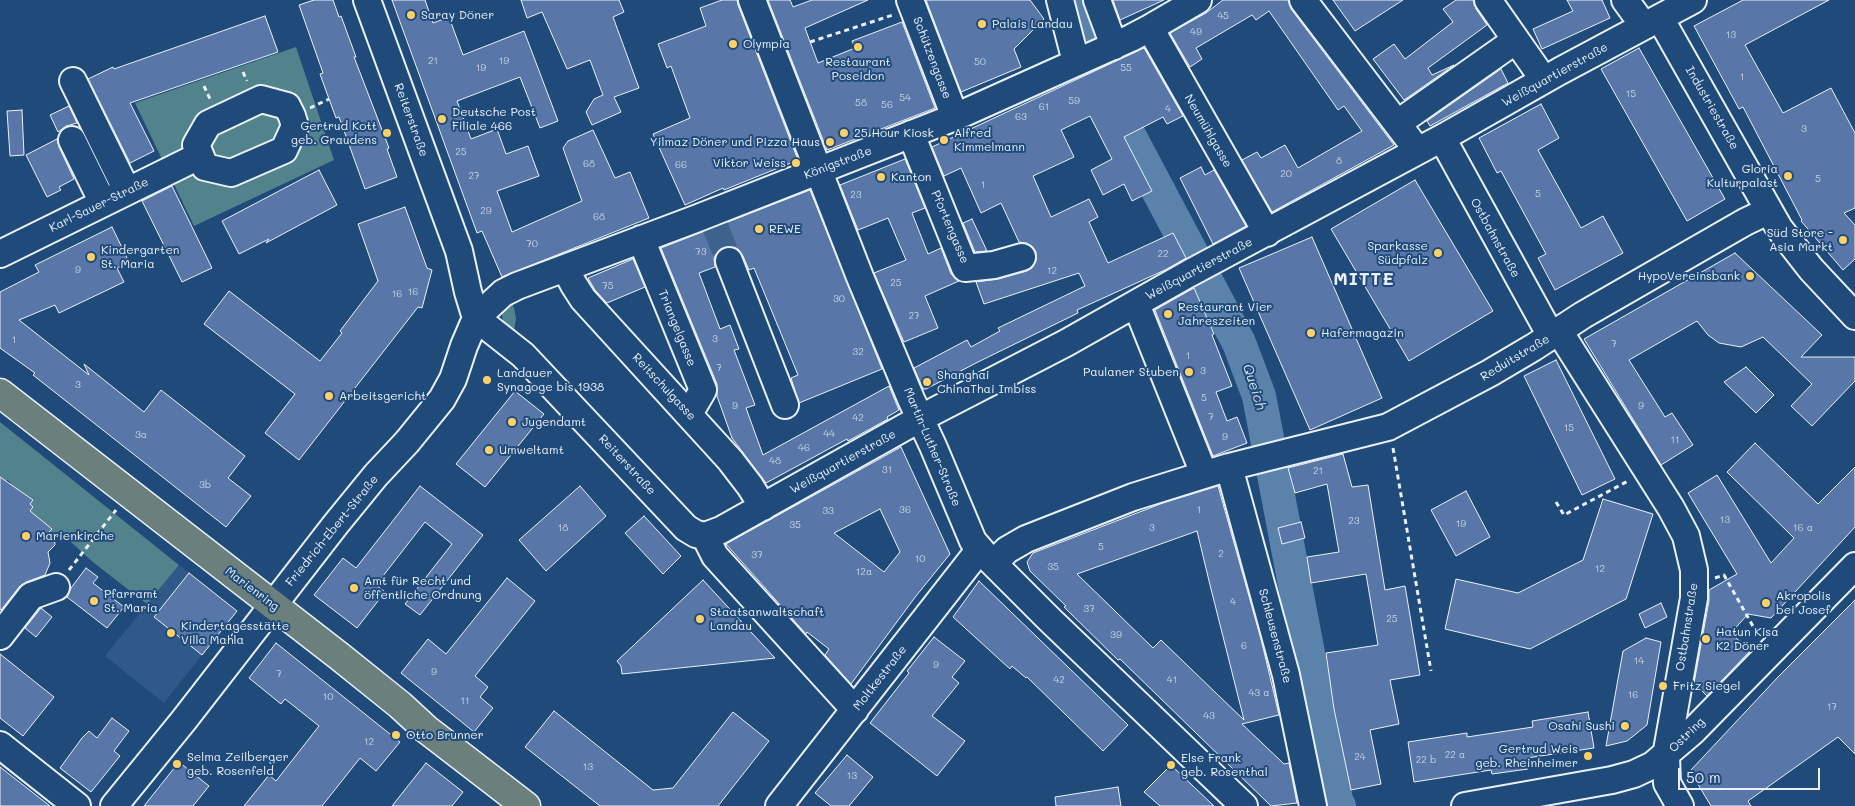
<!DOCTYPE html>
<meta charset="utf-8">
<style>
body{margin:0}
#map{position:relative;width:1855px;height:806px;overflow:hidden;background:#1f4a7a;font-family:Mali,sans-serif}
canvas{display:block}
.scale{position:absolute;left:1678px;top:768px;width:142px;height:22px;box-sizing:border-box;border:2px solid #e8f1f8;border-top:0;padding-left:6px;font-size:15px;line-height:18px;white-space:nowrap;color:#e8f1f8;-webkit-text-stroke:4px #1f4a7a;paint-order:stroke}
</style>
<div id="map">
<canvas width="1855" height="806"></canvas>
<div class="scale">50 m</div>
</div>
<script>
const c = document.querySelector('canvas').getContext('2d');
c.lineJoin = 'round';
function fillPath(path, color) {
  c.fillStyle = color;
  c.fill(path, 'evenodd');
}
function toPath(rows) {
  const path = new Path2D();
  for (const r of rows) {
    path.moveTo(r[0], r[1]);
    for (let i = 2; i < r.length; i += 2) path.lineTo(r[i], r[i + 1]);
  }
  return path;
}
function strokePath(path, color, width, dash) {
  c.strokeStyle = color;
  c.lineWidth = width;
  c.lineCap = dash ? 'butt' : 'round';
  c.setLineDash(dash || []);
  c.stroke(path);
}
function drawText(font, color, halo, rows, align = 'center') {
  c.font = font + ' Mali,sans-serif';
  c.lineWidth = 4;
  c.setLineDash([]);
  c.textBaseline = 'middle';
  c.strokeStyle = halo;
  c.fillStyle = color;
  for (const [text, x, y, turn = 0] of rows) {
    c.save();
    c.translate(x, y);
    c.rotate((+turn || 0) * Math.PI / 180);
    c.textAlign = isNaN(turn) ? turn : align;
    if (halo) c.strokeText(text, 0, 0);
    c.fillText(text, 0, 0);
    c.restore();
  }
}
fillPath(toPath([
 [179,565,237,611,164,703,105,656]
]), '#305888');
fillPath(toPath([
 [296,47,334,160,194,226,135,103],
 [510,299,514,308,516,318,514,332,505,326,502,317,502,308],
 [0,422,179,565,147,604,94,563,63,535,53,539,49,532,52,528,49,526,46,529,30,511,33,507,30,504,33,500,8,486,11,483,7,480,5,484,0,483]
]), '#52828c');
strokePath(toPath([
 [1073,0,1078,20,1096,73,1239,343,1259,396,1336,800,1339,806]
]), '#5a82ab', 34);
const building = toPath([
 [314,0,333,0,339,17,341,16,356,57,354,57,389,148,387,149,397,177,365,189,339,117,336,118,329,99,320,74,323,73,299,5,314,0],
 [392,0,425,0,433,23,449,17,463,55,524,31,558,121,540,128,520,77,457,101,471,139,497,129,506,154,528,146,539,176,497,191,512,232,582,201,563,148,568,141,593,130,615,178,630,172,649,218,502,277,482,231,477,233,392,0],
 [521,0,619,0,624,12,613,17,639,88,614,97,621,112,592,125,586,112,594,99,603,95,590,60,567,69,542,12,527,18,521,0],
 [722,0,737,0,738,5,798,160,724,190,723,188,685,205,653,134,690,118,671,66,667,68,658,44,706,26,700,8,722,0],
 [768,0,790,0,793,7,812,0,868,0,805,28,818,63,855,48,852,41,902,22,935,108,827,150,768,0],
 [926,0,1030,0,1044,19,1014,49,1021,67,961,92,926,0],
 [1113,0,1164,0,1120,20,1113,0],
 [1223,0,1288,0,1291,9,1394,145,1272,212,1242,160,1257,152,1261,158,1285,145,1298,168,1362,131,1344,106,1338,110,1269,11,1256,20,1252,15,1196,48,1202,59,1190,67,1170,33,1206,13,1223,0],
 [1333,0,1403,0,1355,31,1333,0],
 [1456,0,1473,0,1476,9,1487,25,1428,68,1432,75,1454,65,1404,100,1373,59,1394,44,1405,59,1453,22,1443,9,1456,0],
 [1567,0,1602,0,1610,18,1542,49,1533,29,1573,11,1567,0],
 [1743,0,1829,0,1745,45,1783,113,1831,88,1855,133,1855,208,1844,213,1855,225,1855,259,1843,270,1801,221,1802,220,1743,107,1739,109,1694,26,1743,0],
 [265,16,278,52,130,103,154,151,130,163,88,79,113,67,114,69,265,16],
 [1144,48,1183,116,1167,124,1163,117,1124,137,1152,191,1132,201,1124,184,1103,195,1091,170,1112,159,1090,116,1061,130,1074,157,1033,176,1051,217,1089,199,1098,217,1089,222,1108,263,1173,233,1186,258,1167,269,1077,310,1078,313,978,362,926,389,923,389,914,368,967,340,971,347,1000,331,998,328,1085,286,1079,273,984,304,976,282,998,279,1027,271,1032,268,1036,261,1036,252,1032,246,1026,243,1019,242,1001,203,981,213,961,168,944,176,932,147,1144,48],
 [1639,48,1725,199,1687,221,1601,69,1639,48],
 [1501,69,1508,83,1430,126,1427,121,1501,69],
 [1541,104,1559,138,1538,150,1581,228,1603,216,1623,253,1555,290,1538,258,1546,254,1501,171,1497,173,1479,138,1541,104],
 [69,106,77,123,66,126,58,132,50,115,69,106],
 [22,110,24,155,10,156,7,111,22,110],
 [57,139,59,147,74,179,59,187,61,190,47,197,26,155,57,139],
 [905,159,925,208,912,213,928,254,941,248,951,274,959,281,925,296,938,328,904,342,874,273,906,260,888,218,858,230,840,185,905,159],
 [1201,167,1205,175,1214,170,1246,226,1213,244,1180,178,1201,167],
 [319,170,337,205,266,243,269,239,239,254,222,221,319,170],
 [1415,180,1493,311,1409,361,1331,229,1415,180],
 [172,186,212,268,182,282,142,201,172,186],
 [810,190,882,369,799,403,791,378,798,375,754,268,749,270,743,256,738,249,731,246,723,247,718,251,714,258,715,267,699,273,720,329,730,325,739,349,734,350,755,405,746,408,763,455,889,386,899,410,887,417,888,419,848,441,847,439,766,483,732,438,717,396,717,384,661,248,810,190],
 [405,207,427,268,432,270,422,308,418,307,299,460,265,433,295,394,204,324,229,291,320,361,342,333,340,331,378,281,358,224,405,207],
 [972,219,987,251,975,252,963,223,972,219],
 [112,227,129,262,117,268,124,282,59,313,55,305,19,320,89,375,84,364,144,412,161,390,245,456,228,478,251,496,226,527,33,375,35,373,0,348,0,292,39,272,35,265,112,227],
 [1312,237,1382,398,1310,430,1239,268,1312,237],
 [1735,253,1822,335,1801,357,1855,357,1855,381,1812,426,1791,406,1812,384,1763,337,1741,347,1719,343,1708,335,1697,321,1629,360,1665,417,1672,413,1693,445,1661,465,1584,339,1735,253],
 [633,259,645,287,607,303,595,290,588,278,633,259],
 [1194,288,1214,334,1212,335,1232,386,1216,392,1227,421,1237,417,1247,443,1213,456,1155,310,1194,288],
 [1556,360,1615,479,1582,495,1524,376,1556,360],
 [1746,367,1774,395,1756,413,1724,382,1746,367],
 [515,391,544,414,485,487,456,464,515,391],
 [1755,443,1818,504,1855,467,1855,527,1771,618,1748,614,1731,633,1750,651,1707,696,1694,683,1709,601,1709,590,1737,574,1688,493,1717,475,1771,563,1794,538,1727,472,1755,443],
 [901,447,950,554,916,596,851,684,825,655,829,649,807,632,806,634,726,544,901,447],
 [880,509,900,552,884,572,834,533,880,509],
 [1343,454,1352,487,1368,485,1385,590,1405,586,1420,675,1390,680,1399,724,1370,730,1381,784,1351,790,1334,709,1326,653,1378,645,1366,574,1311,583,1307,557,1339,552,1327,484,1295,493,1288,468,1343,454],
 [0,477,33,500,30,504,33,507,30,511,52,529,49,532,54,536,55,545,48,552,50,563,45,575,26,582,20,586,1,610,0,609,0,477],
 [420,486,483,535,420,615,405,604,452,544,425,522,376,585,385,592,357,628,314,595,343,558,356,568,420,486],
 [580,486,606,516,546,571,519,540,580,486],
 [1218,486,1261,639,1279,715,1242,724,1284,764,1289,763,1297,803,1271,806,1120,659,1118,660,1064,607,1066,606,1030,571,1027,562,1033,553,1163,503,1218,486],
 [1197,531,1210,585,1244,720,1161,640,1153,648,1077,574,1197,531],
 [1466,491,1490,537,1456,556,1431,510,1466,491],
 [1603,499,1653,514,1626,599,1530,649,1445,629,1456,579,1518,593,1583,560,1603,499],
 [644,516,681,556,663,574,625,533,644,516],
 [1301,522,1305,538,1282,544,1278,528,1301,522],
 [86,568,98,577,93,583,124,607,107,628,67,597,71,588,86,568],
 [189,573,237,611,202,655,154,617,189,573],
 [507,578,535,601,475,676,488,687,480,697,493,708,474,732,401,673,428,639,446,654,507,578],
 [703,580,775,658,622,674,621,666,617,661,703,580],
 [979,581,1128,725,1103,751,1027,677,1026,678,1012,666,1010,669,953,617,979,581],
 [1855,600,1855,754,1838,737,1748,801,1751,806,1711,806,1690,771,1778,677,1855,600],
 [1661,603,1667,617,1645,628,1639,614,1661,603],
 [41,608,52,617,36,637,25,628,41,608],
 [934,637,965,661,952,677,959,683,932,716,965,741,937,776,870,723,909,673,907,671,934,637],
 [1646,638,1661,642,1647,725,1627,741,1606,746,1623,651,1646,638],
 [276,643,400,742,376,771,360,758,322,806,244,806,269,775,276,781,319,726,285,699,281,704,249,678,276,643],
 [0,654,54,697,23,736,0,718,0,654],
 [554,711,653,790,673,788,733,712,769,741,718,806,600,806,525,747,554,711],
 [1588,712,1594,748,1527,758,1528,769,1492,774,1491,770,1414,782,1408,742,1467,733,1467,737,1533,727,1532,721,1588,712],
 [112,718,129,731,114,751,120,756,91,792,60,768,82,738,89,731,97,738,112,718],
 [847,755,873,777,849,806,831,806,815,793,847,755],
 [179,762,209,786,193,806,144,806,179,762],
 [426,763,463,792,452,806,392,806,426,763],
 [1171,765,1214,806,1160,806,1144,792,1171,765],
 [0,767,50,806,0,806,0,767],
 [1118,787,1121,806,1056,806,1055,797,1118,787]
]);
fillPath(building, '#5877a8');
strokePath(building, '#e8f1f8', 1);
strokePath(toPath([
 [715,226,729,261]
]), '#3d638d', 26, [26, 13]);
const minor = toPath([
 [367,0,459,251,468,292,476,318,523,355,686,528,696,534,705,536,721,530,921,418,1066,343,1190,273,1442,138,1560,71,1693,0],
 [752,0,860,277,911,399,933,446,973,541,986,556,1049,619,1244,806],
 [910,0,955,117],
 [1060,0,1076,62],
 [1097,0,1114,46],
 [1303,0,1418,151],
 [1488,0,1544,80],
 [1625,0,1644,26],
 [1660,18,1779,228,1811,269,1855,316],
 [1150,28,1267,233],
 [73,81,127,191],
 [261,99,287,106,292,116,295,126,284,150,231,173,205,167,196,145,208,124,261,99],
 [1398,123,1516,40],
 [911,134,965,268,994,265,1022,257],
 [1442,138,1551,336],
 [72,140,103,203],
 [641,239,703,390,689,414],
 [0,254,199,156],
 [729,261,785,405],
 [565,268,574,285,583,299,730,460,750,486,763,507],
 [1136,304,1204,474],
 [1559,331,1671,508,1686,536,1694,570,1694,598,1666,756,1667,783,1680,806],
 [1229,467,1286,675,1313,806],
 [705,536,715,556,855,710],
 [994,563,1007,550,1026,539,1133,497,1229,467,1388,427,1490,373,1534,347,1583,315,1745,222,1768,211],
 [0,636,31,596,56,587],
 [0,745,77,806],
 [114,806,184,720,336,524,376,475,407,442,442,399,453,379,464,346,476,318,503,293,517,286,698,218,955,117,1131,38,1150,28,1198,0],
 [779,806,980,549],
 [1465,806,1612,780,1634,774,1653,765,1693,731,1855,566]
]);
const major = toPath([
 [0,393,339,656,400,705,426,729,526,806]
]);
strokePath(minor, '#e8f1f8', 30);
strokePath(major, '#e8f1f8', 31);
strokePath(toPath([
 [810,42,893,15],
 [243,72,247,81],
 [204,86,210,99],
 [310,108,329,99],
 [1393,448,1431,671],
 [1556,502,1564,515,1628,481],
 [69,570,116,510],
 [1715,578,1724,575,1754,628,1760,634]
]), '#e8f1f8', 3, [5, 4]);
strokePath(minor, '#1f4a7a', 26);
strokePath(major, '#6b7f7c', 28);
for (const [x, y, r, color] of [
 [411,15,5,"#ffd166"],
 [982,24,5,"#ffd166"],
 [733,44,5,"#ffd166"],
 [858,47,5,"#ffd166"],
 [442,119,5,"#ffd166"],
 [387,133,5,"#ffd166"],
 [844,133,5,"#ffd166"],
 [944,140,5,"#ffd166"],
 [830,142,5,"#ffd166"],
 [796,163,5,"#ffd166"],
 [1788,176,5,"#ffd166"],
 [881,177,5,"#ffd166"],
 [759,229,5,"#ffd166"],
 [1843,240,5,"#ffd166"],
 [1438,253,5,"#ffd166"],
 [91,257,5,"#ffd166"],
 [1750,276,5,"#ffd166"],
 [1168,314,5,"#ffd166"],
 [1311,333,5,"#ffd166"],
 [1189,372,5,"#ffd166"],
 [487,380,5,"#ffd166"],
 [927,382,5,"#ffd166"],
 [329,396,5,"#ffd166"],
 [512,422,5,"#ffd166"],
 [489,450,5,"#ffd166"],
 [26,536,5,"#ffd166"],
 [354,588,5,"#ffd166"],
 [94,601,5,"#ffd166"],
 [1766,603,5,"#ffd166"],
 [700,619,5,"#ffd166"],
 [171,633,5,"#ffd166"],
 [1706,639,5,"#ffd166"],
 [1663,686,5,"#ffd166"],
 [1625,726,5,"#ffd166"],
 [396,735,5,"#ffd166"],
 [1588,756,5,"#ffd166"],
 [177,764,5,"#ffd166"],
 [1171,765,5,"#ffd166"]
]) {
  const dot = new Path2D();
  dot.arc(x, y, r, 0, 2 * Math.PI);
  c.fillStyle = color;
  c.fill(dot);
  strokePath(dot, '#1f4a7a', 2);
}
drawText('10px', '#c4d2e4', null, [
 ["45",1223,16],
 ["49",1196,32],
 ["13",1731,35],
 ["21",433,61],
 ["19",504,61],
 ["50",980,62],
 ["19",481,68],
 ["55",1126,68],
 ["1",1742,77],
 ["15",1631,94],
 ["54",905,98],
 ["59",1074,101],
 ["58",861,103],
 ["56",887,105],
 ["61",1044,107],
 ["4",1168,109],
 ["63",1021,117],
 ["3",1804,129],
 ["25",461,152],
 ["8",1339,161],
 ["68",589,164],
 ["66",681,165],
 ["20",1286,174],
 ["27",474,176],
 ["5",1818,179],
 ["1",983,185],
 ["5",1538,194],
 ["23",856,195],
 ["29",486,211],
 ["68",599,217],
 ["70",532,244],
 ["73",701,252],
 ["22",1163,254],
 ["9",78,270],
 ["12",1052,271],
 ["25",896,283],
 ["75",608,286],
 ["16",413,292],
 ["16",397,294],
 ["30",839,299],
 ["27",914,316],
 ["3",715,339],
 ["1",14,340],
 ["7",1614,344],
 ["32",858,352],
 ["1",1188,356],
 ["7",719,368],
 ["3",1203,371],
 ["3",78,385],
 ["5",1204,398],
 ["9",735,406],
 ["9",1641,406],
 ["7",1211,417],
 ["42",858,418],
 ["15",1569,428],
 ["44",829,434],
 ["3a",141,435],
 ["9",1225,437],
 ["11",1675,440],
 ["46",804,448],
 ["48",775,461],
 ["31",887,470],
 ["21",1318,471],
 ["3b",205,485],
 ["36",905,510],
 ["1",1199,510],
 ["33",828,511],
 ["13",1725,520],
 ["23",1354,521],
 ["19",1461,524],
 ["35",795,525],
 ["18",563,528],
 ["3",1152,528],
 ["16 a",1803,528],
 ["5",1101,547],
 ["2",1221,554],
 ["37",757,555],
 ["10",920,559],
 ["35",1053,567],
 ["12",1600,569],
 ["12a",864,572],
 ["4",1233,602],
 ["37",1089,609],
 ["25",1392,619],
 ["39",1116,635],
 ["6",1244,646],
 ["14",1639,661],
 ["9",936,665],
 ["9",434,672],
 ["7",279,674],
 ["42",1059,680],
 ["41",1172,680],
 ["43 a",1259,693],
 ["16",1633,695],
 ["10",328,697],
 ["11",465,701],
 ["17",1832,707],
 ["43",1209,716],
 ["12",369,742],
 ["22 a",1455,755],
 ["24",1360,757],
 ["22 b",1426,760],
 ["13",588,767],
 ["13",852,776]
]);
drawText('12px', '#e8f1f8', '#1f4a7a', [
 ["Saray Döner",421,15],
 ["Palais Landau",992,24],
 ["Olympia",743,44],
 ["Restaurant",858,62,"center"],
 ["Poseidon",858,76,"center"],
 ["Deutsche Post",452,112],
 ["Filiale 466",452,126],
 ["Gertrud Kott",377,126,"right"],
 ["geb. Graudens",377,140,"right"],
 ["25 Hour Kiosk",854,133],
 ["Alfred",954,133],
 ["Kimmelmann",954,147],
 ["Yilmaz Döner und Pizza Haus",820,142,"right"],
 ["Viktor Weiss",786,163,"right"],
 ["Gloria",1778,169,"right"],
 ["Kulturpalast",1778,183,"right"],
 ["Kanton",891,177],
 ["REWE",769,229],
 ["Süd Store -",1833,233,"right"],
 ["Asia Markt",1833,247,"right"],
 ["Sparkasse",1428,246,"right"],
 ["Südpfalz",1428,260,"right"],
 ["Kindergarten",101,250],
 ["St. Maria",101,264],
 ["HypoVereinsbank",1740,276,"right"],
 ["Restaurant Vier",1178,307],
 ["Jahreszeiten",1178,321],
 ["Hafermagazin",1321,333],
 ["Paulaner Stuben",1179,372,"right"],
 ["Landauer",497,373],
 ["Synagoge bis 1938",497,387],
 ["Shanghai",937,375],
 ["ChinaThai Imbiss",937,389],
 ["Arbeitsgericht",339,396],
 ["Jugendamt",522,422],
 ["Umweltamt",499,450],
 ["Marienkirche",36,536],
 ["Amt für Recht und",364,581],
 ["öffentliche Ordnung",364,595],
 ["Pfarramt",104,594],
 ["St. Maria",104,608],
 ["Akropolis",1776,596],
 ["bei Josef",1776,610],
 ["Staatsanwaltschaft",710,612],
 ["Landau",710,626],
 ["Kindertagesstätte",181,626],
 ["Villa Mahla",181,640],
 ["Hatun Kisa",1716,632],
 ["K2 Döner",1716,646],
 ["Fritz Siegel",1673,686],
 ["Osahi Sushi",1615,726,"right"],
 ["Otto Brunner",406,735],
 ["Gertrud Weis",1578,749,"right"],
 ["geb. Rheinheimer",1578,763,"right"],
 ["Selma Zeilberger",187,757],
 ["geb. Rosenfeld",187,771],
 ["Else Frank",1181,758],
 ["geb. Rosenthal",1181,772]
], 'left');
drawText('12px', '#e8f1f8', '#1f4a7a', [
 ["Schützengasse",932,58,69],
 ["Weißquartierstraße",1555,75,-29],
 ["Industriestraße",1712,108,60],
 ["Reiterstraße",411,120,70],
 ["Neumühlgasse",1208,131,60],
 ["Königstraße",838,163,-21],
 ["Karl-Sauer-Straße",99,205,-26],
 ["Pfortengasse",950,227,67],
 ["Ostbahnstraße",1495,238,61],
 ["Weißquartierstraße",1199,269,-28],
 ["Triangelgasse",677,328,68],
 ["Reduitstraße",1515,358,-31],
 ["Reitschulgasse",664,387,47],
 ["Martin-Luther-Straße",932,447,67],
 ["Weißquartierstraße",843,462,-29],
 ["Reiterstraße",627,465,47],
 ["Friedrich-Ebert-Straße",332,531,-51],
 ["Marienring",252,589,37],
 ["Ostbahnstraße",1687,627,-81],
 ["Schleusenstraße",1275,636,75],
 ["Moltkestraße",880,678,-52],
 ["Ostring",1687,735,-44]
]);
drawText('italic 14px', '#d3e0ec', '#1f4a7a', [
 ["Queich",1254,387,72]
]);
c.letterSpacing = '1px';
drawText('bold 18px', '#e8f1f8', '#1f4a7a', [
 ["MITTE",1364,279]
]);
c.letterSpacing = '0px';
</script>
